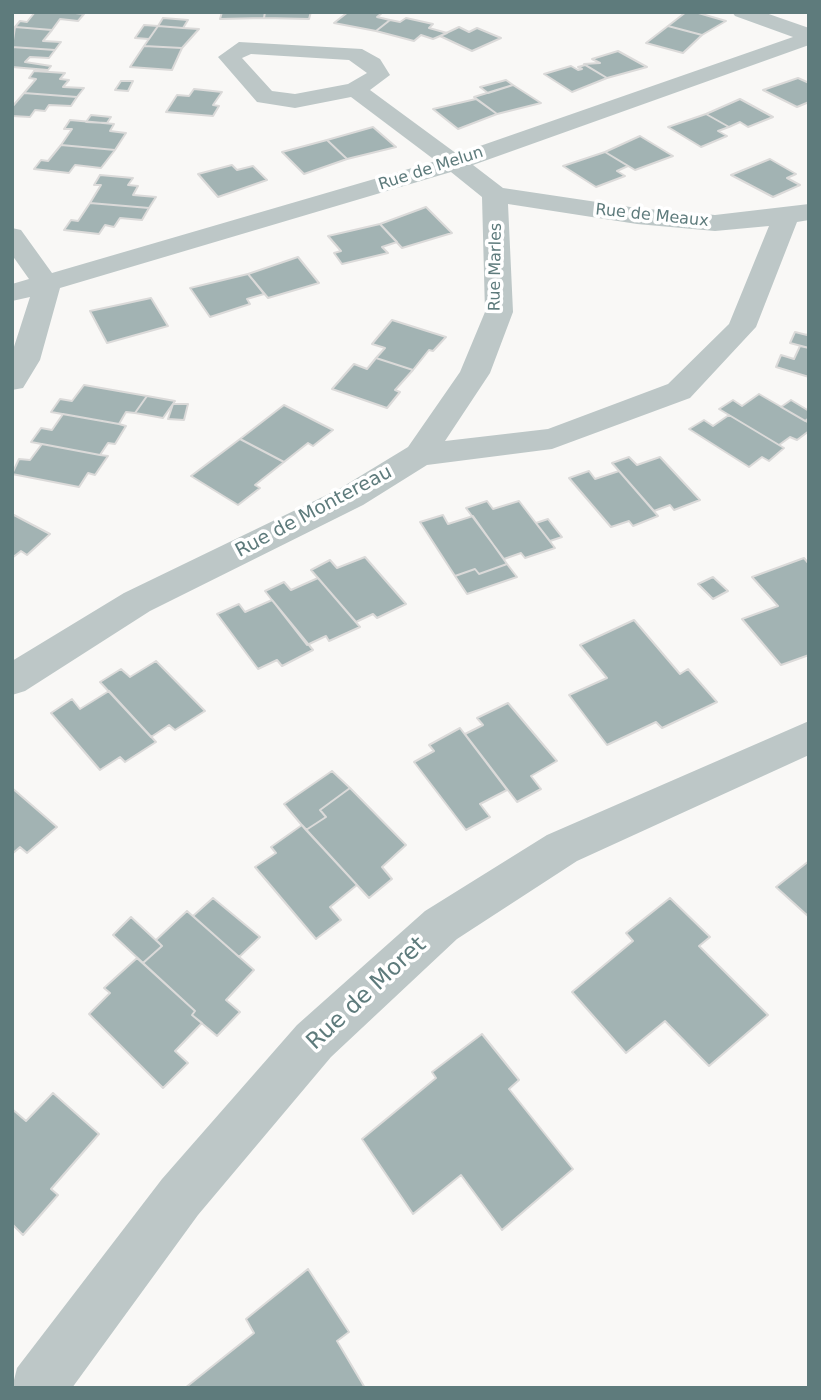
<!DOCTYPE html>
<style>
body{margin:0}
#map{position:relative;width:821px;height:1400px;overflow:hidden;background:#f9f8f6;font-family:"DejaVu Sans",sans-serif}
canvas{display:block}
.frame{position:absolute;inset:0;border:14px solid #5e7b7c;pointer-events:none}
</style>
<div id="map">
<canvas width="821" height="1400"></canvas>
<div class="frame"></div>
</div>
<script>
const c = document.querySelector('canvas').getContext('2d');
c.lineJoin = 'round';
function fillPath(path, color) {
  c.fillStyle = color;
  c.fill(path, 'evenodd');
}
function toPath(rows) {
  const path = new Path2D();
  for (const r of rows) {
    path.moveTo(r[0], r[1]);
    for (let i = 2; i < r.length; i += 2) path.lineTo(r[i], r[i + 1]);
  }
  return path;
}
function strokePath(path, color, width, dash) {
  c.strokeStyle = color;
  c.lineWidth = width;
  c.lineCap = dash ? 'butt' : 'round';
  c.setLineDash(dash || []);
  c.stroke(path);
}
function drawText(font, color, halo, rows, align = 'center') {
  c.font = font + ' "DejaVu Sans",sans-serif';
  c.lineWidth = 7;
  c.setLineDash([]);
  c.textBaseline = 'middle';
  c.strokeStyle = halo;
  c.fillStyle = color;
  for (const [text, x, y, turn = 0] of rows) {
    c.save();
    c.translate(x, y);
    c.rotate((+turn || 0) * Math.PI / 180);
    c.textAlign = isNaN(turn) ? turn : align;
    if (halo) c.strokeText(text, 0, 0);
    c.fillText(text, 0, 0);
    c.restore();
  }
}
const building = toPath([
 [35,12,67,12,84,14,78,21,60,19,52,30,15,27,20,21,27,22,35,12],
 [222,12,265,12,264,18,220,19,222,12],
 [265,12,311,12,309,19,264,18,265,12],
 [348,12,380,12,382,13,377,17,390,20,376,31,334,23,348,12],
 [686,12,695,12,726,21,702,35,668,26,686,12],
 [163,18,188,20,183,28,158,26,163,18],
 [406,18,433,24,429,28,447,33,433,39,421,35,414,41,376,31,390,20,400,22,406,18],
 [144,25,158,26,149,39,135,38,144,25],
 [158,26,183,28,199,29,182,48,144,46,158,26],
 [668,26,702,35,683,53,646,43,668,26],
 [15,27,52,30,43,41,61,42,55,50,12,47,15,27],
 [459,27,469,32,477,28,501,38,472,51,440,36,459,27],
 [144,46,182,48,172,70,130,67,144,46],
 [12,47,55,50,49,58,30,57,25,62,51,66,48,70,12,67,12,47],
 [618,51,647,67,607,78,584,64,600,63,592,59,618,51],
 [585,65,607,78,572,92,544,74,571,66,578,70,582,69,578,67,585,65],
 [34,71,65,73,60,79,69,80,63,87,84,88,77,97,24,93,36,79,29,78,34,71],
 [798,78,809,83,809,102,797,107,763,90,798,78],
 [506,80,513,85,488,93,480,87,506,80],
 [121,81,133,81,128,91,115,90,121,81],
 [513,85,541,103,497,114,474,97,513,85],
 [194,89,222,92,213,105,219,106,213,116,166,112,177,95,189,96,194,89],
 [24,93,77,97,71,106,49,105,45,111,35,110,30,117,12,116,12,107,24,93],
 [476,99,497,114,458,129,433,109,476,99],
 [740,99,773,117,748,127,740,122,729,127,706,114,740,99],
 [706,114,729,127,718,131,727,136,701,147,668,127,706,114],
 [91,115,111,117,107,123,86,122,91,115],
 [70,120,114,124,110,131,126,133,115,150,61,145,72,129,64,129,70,120],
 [373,127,396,147,347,159,327,140,373,127],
 [640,136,673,156,635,170,605,152,640,136],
 [327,140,347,159,304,174,282,152,327,140],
 [61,145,115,150,101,168,75,165,69,173,34,169,41,160,48,161,61,145],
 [605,152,628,166,617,171,625,176,596,187,563,166,605,152],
 [770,159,796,174,787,178,800,185,773,197,731,175,770,159],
 [232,165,237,170,253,166,267,180,218,197,198,174,232,165],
 [100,175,133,178,128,185,138,186,133,195,156,197,149,208,90,203,101,185,94,185,100,175],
 [90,203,149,208,142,220,120,218,114,227,105,225,99,234,64,230,71,220,78,221,90,203],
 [426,207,452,233,402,248,380,224,426,207],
 [380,224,397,242,382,247,388,253,342,264,334,253,341,251,328,236,380,224],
 [298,257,319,283,268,298,248,274,298,257],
 [248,274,264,294,247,299,250,304,210,317,190,288,248,274],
 [151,298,168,326,107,343,90,311,151,298],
 [392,320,446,337,433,351,429,350,413,370,376,358,385,348,372,344,392,320],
 [795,332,807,335,809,332,809,348,790,343,795,332],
 [800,346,809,348,809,377,776,367,781,355,794,359,800,346],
 [376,358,413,370,395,390,400,392,387,408,332,389,354,364,367,369,376,358],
 [84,385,147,396,135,413,126,412,119,424,51,412,60,399,72,401,84,385],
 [759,394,809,423,809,431,797,440,790,437,779,445,719,409,733,400,742,406,759,394],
 [147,396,175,401,163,418,135,413,147,396],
 [791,400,809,411,809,418,805,421,781,407,791,400],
 [173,404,188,404,184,420,168,419,173,404],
 [284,405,333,430,313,446,308,443,284,462,240,439,284,405],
 [63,414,119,424,126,426,115,444,108,443,100,455,31,442,41,428,52,430,63,414],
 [729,415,784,448,769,461,762,457,749,467,689,429,704,420,713,426,729,415],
 [240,439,284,462,255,485,260,488,238,505,191,476,240,439],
 [42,444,100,455,108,456,95,475,88,473,79,487,12,474,19,459,30,460,42,444],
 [629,457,637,465,660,457,700,500,674,510,670,505,654,511,612,463,629,457],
 [589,471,595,479,619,471,658,516,633,526,629,521,611,527,569,478,589,471],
 [487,501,493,509,519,501,555,548,525,558,521,553,504,559,466,508,487,501],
 [12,514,50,534,27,555,21,551,12,558,12,514],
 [443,515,448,524,473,516,507,564,479,574,475,569,455,576,420,522,443,515],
 [548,519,562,537,550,541,536,523,548,519],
 [365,557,406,604,377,618,373,614,356,622,311,570,330,560,337,568,365,557],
 [804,558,809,564,809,655,781,665,742,619,778,606,752,577,804,558],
 [507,564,517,577,467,594,455,576,475,569,479,574,507,564],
 [713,577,728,591,713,599,698,584,713,577],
 [318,578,360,627,329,641,326,636,307,645,265,591,284,582,291,590,318,578],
 [272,600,313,650,282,666,277,660,258,669,217,614,239,604,245,612,272,600],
 [634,620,680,674,688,669,717,702,662,728,656,722,607,745,569,695,607,678,580,645,634,620],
 [156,661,205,711,175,730,169,725,151,737,100,682,121,669,130,677,156,661],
 [109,691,156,742,125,762,120,757,100,770,51,713,72,699,80,709,109,691],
 [508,703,557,761,531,776,541,789,517,802,465,734,483,725,477,718,508,703],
 [460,728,507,790,480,804,490,817,466,830,414,762,434,751,429,745,460,728],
 [332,771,350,788,320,810,326,817,306,830,284,804,332,771],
 [12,788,57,827,27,853,20,847,12,854,12,788],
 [350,788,406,845,382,867,392,879,369,898,306,830,326,817,320,810,350,788],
 [302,825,357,885,330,907,341,920,316,939,255,867,276,853,271,847,302,825],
 [809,861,809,917,776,887,809,861],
 [213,898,260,937,239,957,193,916,213,898],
 [670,898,710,937,699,946,768,1015,709,1066,665,1021,626,1053,572,992,633,941,626,933,670,898],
 [187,911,254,970,226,1000,240,1012,217,1036,192,1015,195,1011,143,963,162,946,156,940,187,911],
 [131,917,162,946,143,963,113,935,131,917],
 [137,958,195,1011,192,1015,202,1023,175,1051,188,1063,163,1088,89,1014,110,993,104,988,137,958],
 [482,1034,519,1080,509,1089,573,1169,502,1230,461,1175,413,1214,362,1139,436,1078,432,1072,482,1034],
 [53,1093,99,1134,51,1189,58,1195,23,1235,12,1224,12,1109,26,1121,53,1093],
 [308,1269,349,1332,337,1341,365,1388,185,1388,254,1333,246,1319,308,1269]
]);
fillPath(building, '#a2b3b3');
strokePath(building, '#dbdad9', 2);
fillPath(toPath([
 [732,12,763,12,809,28,809,45,473,165,503,188,637,208,715,215,809,204,809,220,797,222,756,327,690,398,552,449,427,465,363,505,150,611,25,691,12,695,12,661,124,593,339,489,408,447,460,372,485,312,482,197,451,172,60,288,40,360,23,388,12,390,12,353,30,297,12,301,12,284,29,279,12,255,12,228,21,230,52,273,436,161,351,97,295,108,257,102,218,57,239,42,362,49,380,59,390,75,370,90,457,154,793,37,735,16,732,12],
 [251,54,349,60,367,73,348,84,295,94,272,91,242,58,251,54],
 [508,204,637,224,715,231,769,226,729,324,668,384,548,429,445,441,490,373,513,312,508,204],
 [809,721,809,755,577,861,457,939,331,1057,198,1215,72,1388,12,1388,17,1368,162,1179,297,1025,425,911,547,835,809,721]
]), '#bdc7c7');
drawText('16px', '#5e7b7c', '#fff', [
 ["Rue de Melun",431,169,-18],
 ["Rue de Meaux",652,216,6],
 ["Rue Marles",496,267,-89]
]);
drawText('19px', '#5e7b7c', '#fff', [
 ["Rue de Montereau",314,512,-28]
]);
drawText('23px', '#5e7b7c', '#fff', [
 ["Rue de Moret",367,994,-43]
]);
</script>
